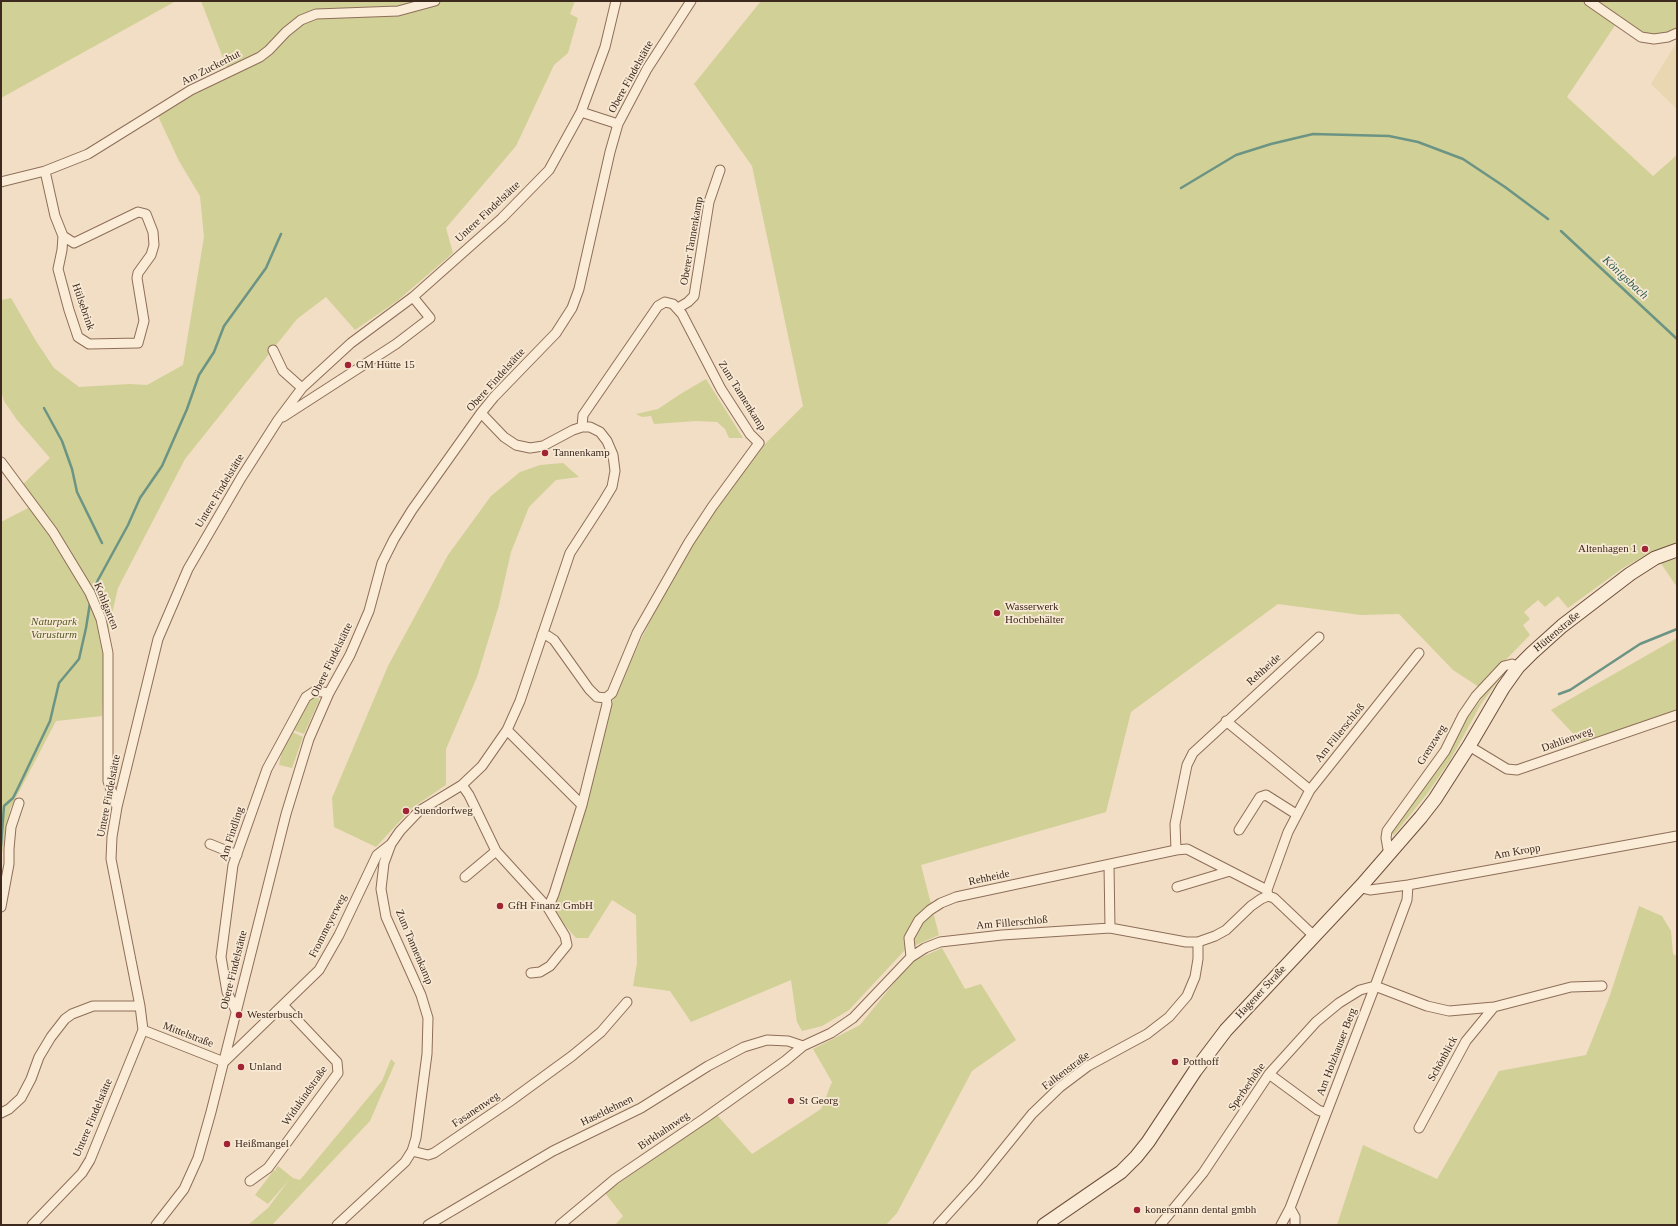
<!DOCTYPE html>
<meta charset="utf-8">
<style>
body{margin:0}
#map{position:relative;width:1678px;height:1226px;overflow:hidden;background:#f1dec4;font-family:Georgia,serif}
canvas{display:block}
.frame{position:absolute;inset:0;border:2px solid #3d291e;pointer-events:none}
</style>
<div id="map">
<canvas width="1678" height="1226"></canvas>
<div class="frame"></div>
</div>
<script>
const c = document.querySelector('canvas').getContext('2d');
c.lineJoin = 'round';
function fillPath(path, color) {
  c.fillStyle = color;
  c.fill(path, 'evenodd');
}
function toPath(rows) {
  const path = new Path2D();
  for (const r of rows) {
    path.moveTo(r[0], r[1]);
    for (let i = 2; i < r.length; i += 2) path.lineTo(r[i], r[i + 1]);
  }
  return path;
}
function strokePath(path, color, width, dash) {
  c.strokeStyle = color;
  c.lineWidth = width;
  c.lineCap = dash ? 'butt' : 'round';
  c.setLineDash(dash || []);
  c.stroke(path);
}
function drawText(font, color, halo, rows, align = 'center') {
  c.font = font + ' Georgia,serif';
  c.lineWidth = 3.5;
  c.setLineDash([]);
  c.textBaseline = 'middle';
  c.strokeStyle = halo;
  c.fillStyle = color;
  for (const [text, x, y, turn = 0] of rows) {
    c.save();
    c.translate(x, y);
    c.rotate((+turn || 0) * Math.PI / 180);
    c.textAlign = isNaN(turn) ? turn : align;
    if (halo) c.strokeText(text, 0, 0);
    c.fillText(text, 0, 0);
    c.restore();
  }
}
fillPath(toPath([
 [1677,42,1677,109,1651,84]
]), '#e8d7b0');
fillPath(toPath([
 [1,1,176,1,1,98],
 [201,1,575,1,570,14,578,18,568,53,554,65,516,146,446,228,453,253,397,301,355,330,326,297,297,319,185,459,118,588,107,635,102,716,56,721,10,809,1,859,1,522,32,506,21,486,50,458,17,420,4,401,1,390,1,300,11,298,36,341,54,368,79,387,130,384,147,385,183,365,204,237,200,196,179,161,158,116,197,91,230,76],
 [761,1,1677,1,1677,29,1668,33,1656,35,1644,33,1621,19,1616,24,1567,97,1653,176,1677,155,1677,542,1646,555,1623,568,1568,608,1558,596,1545,607,1538,600,1524,612,1530,619,1523,625,1530,635,1479,687,1453,670,1399,614,1361,615,1278,604,1131,712,1106,812,921,865,939,935,905,950,849,1010,822,1026,802,1031,797,1022,791,980,691,1022,670,991,633,986,637,963,636,915,612,900,588,938,576,938,561,921,553,905,611,705,640,641,671,580,710,517,758,451,803,406,752,166,694,84],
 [706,379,743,438,729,438,725,429,717,422,696,421,654,424,651,416,642,417,636,414,658,409,682,393],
 [563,463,579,477,556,480,529,507,511,552,499,605,477,677,446,749,446,785,412,808,376,847,334,827,332,798,388,666,448,555,491,496,520,472,540,465],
 [1677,558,1677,587,1660,562],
 [1677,638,1677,711,1581,742,1551,710],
 [1500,674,1503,674,1481,704,1449,762,1427,794,1394,835,1391,833,1445,760,1468,717],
 [314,697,319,698,319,701,304,734,293,730,310,698],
 [292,732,303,737,292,768,279,765,282,750],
 [1639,906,1662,916,1671,931,1673,954,1677,956,1677,1225,1337,1225,1363,1145,1437,1179,1499,1071,1586,1055,1610,995],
 [942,948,965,989,981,984,1016,1040,972,1071,897,1213,886,1225,615,1225,623,1216,605,1193,717,1115,752,1154,821,1109,832,1082,813,1049,860,1025,911,962],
 [391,1059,395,1063,370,1121,272,1225,248,1225,268,1208,289,1180,268,1204,255,1195,274,1170,280,1174,275,1170,278,1166,293,1178,300,1180,382,1081]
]), '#d1d097');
strokePath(toPath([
 [1181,188,1236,155,1271,144,1313,134,1389,136,1418,142,1463,159,1505,187,1548,219],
 [1561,231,1677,339],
 [44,408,62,441,72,469,77,492,102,543],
 [94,590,98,580,128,525,140,498,162,466,187,409,199,375,214,352,224,326,266,268,281,234],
 [1559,694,1570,690,1640,644,1677,629],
 [1,846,4,806,13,798,18,788,50,721,59,683,79,659,86,628,90,603],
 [1,869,1,870]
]), '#6c9484', 2.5);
const street = toPath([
 [1589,1,1641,37,1654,39,1668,37,1677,33],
 [581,112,618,124],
 [45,171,55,216,63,236,74,243,138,212,146,214,153,232,154,245,151,255,138,273,137,278,144,321,138,343,89,344,78,337,69,310,58,269,62,250,63,236],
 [1,182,45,171,88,154,191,90,260,57,269,50,286,32,301,20,316,14,398,11,435,1],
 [678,308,688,302,694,296,709,202,720,170],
 [273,350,283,371,302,388],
 [283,417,396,344,430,318,413,297],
 [1,462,53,532,90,593,101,619,108,653,108,781,117,807],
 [542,635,548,636,554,640,589,689,597,697,606,698,612,693,637,633,689,542,712,507,759,443,750,434,721,389,682,314,673,304,665,302,658,306,583,415,582,427],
 [1226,721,1310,790],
 [507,730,582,805],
 [1469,746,1507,769,1517,770,1677,715],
 [462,785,469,795,496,851,548,908,565,936,567,945,550,966,540,972,531,973],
 [1239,830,1260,797,1266,795,1296,814],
 [210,844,237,855],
 [1176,850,1187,849,1267,890],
 [1389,855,1386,838,1387,831,1445,751,1463,715,1476,696,1504,666,1512,664,1518,667],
 [1109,865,1110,928],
 [465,877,496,851],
 [1362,885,1366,889,1370,890,1408,885,1677,836],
 [1177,887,1230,871],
 [1268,896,1267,890,1288,832,1310,790,1419,653],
 [1,907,9,864,9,849,11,827,19,803],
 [548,908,554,894,582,805,607,704,606,698],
 [911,957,909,938,919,920,930,910,941,903,956,897,1176,850,1175,824,1187,765,1193,753,1319,637],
 [236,1011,227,992,221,957,233,865,267,769,306,697,315,691,329,693],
 [143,1030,224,1062,319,970,339,935,377,855,391,844],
 [1269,1074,1318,1110,1326,1113],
 [1,1113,9,1109,21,1098,31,1079,39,1057,51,1037,65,1019,72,1014,93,1006,140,1006],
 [1419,1128,1466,1041,1494,1007],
 [412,1151,428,1155,434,1153,509,1102,572,1056,601,1032,627,1002],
 [250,1181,268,1168,338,1073,337,1062,283,1005],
 [1290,1208,1295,1217,1295,1225],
 [32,1225,82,1173,90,1160,143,1030,140,1006,111,859,112,837,117,807,158,639,188,569,241,478,278,420,302,388,351,343,413,297,502,218,549,170,581,112,605,47,616,1],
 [156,1225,184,1189,198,1158,211,1112,286,814,309,739,329,693,350,655,369,611,382,563,394,539,412,510,481,413,494,397,556,333,572,308,579,289,610,152,618,124,647,69,691,1],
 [337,1225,405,1162,412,1151,416,1138,427,1054,428,1018,421,995,386,917,381,889,384,863,391,844,400,831,419,811,462,785,482,766,507,730,520,701,570,553,603,502,612,487,615,471,613,455,607,441,600,432,590,427,582,427,573,430,543,446,530,448,516,445,504,437,481,413],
 [428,1225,553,1151,641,1108,708,1066,744,1047,767,1040,788,1041,803,1046],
 [560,1225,615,1179,705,1118,785,1061,803,1046,831,1033,853,1018,911,957,925,948,940,942,1002,935,1110,928,1186,942,1198,942,1215,936,1226,930,1251,906,1261,899,1268,896,1274,898,1314,936],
 [938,1225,977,1182,1032,1114,1060,1087,1088,1066,1147,1034,1169,1017,1187,996,1195,977,1198,959,1198,942],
 [1160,1225,1203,1173,1269,1074,1316,1022,1339,1003,1360,990,1375,986,1427,1006,1449,1011,1494,1007,1571,987,1602,986],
 [1281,1225,1290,1208,1375,986,1407,900,1408,885]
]);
const secondary = toPath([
 [1044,1225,1121,1172,1136,1157,1148,1142,1195,1071,1226,1030,1362,885,1421,817,1435,799,1469,746,1503,688,1518,667,1532,653,1562,626,1630,574,1655,558,1677,550]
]);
strokePath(street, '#8e6e59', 11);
strokePath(secondary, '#6f4f3c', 15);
strokePath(street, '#fbecd8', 9);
strokePath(secondary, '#fbecd8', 13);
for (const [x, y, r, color] of [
 [348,365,4,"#a12435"],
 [545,453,4,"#a12435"],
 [1645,549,4,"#a12435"],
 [997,613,4,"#a12435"],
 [406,811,4,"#a12435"],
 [500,906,4,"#a12435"],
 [239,1015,4,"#a12435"],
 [1175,1062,4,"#a12435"],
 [241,1067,4,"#a12435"],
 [791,1101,4,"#a12435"],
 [227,1144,4,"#a12435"],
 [1137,1210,4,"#a12435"]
]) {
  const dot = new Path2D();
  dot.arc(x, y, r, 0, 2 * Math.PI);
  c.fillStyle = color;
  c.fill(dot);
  strokePath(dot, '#f8e9d4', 1.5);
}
drawText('11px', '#3d291e', '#f8e9d4', [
 ["Am Zuckerhut",211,68,-27],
 ["Obere Findelstätte",631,77,-61],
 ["Untere Findelstätte",488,212,-43],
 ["Oberer Tannenkamp",692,241,-80],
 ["Hülsebrink",83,307,71],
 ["Obere Findelstätte",496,380,-48],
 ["Zum Tannenkamp",742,396,58],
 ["Untere Findelstätte",220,491,-59],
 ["Kohlgarten",106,606,68],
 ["Hüttenstraße",1557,632,-40],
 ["Obere Findelstätte",332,660,-64],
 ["Rehheide",1264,670,-42],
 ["Am Fillerschloß",1340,733,-51],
 ["Dahlienweg",1567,740,-20],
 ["Grenzweg",1432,745,-58],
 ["Untere Findelstätte",109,796,-79],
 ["Am Findling",232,834,-72],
 ["Am Kropp",1517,852,-10],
 ["Rehheide",989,878,-12],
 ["Am Fillerschloß",1012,923,-5],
 ["Frommeyerweg",328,926,-63],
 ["Zum Tannenkamp",414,947,67],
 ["Obere Findelstätte",234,970,-76],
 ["Hagener Straße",1261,992,-47],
 ["Mittelstraße",188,1035,21],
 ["Am Holzhauser Berg",1337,1052,-69],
 ["Schönblick",1443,1059,-61],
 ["Falkenstraße",1066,1071,-37],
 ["Sperberhöhe",1247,1087,-55],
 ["Widukindstraße",305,1096,-55],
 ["Fasanenweg",476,1110,-34],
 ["Haseldehnen",607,1111,-26],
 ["Untere Findelstätte",93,1118,-67],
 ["Birkhahnweg",664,1131,-34]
]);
drawText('11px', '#3d291e', '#f8e9d4', [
 ["GM Hütte 15",356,365],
 ["Tannenkamp",553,453],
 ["Altenhagen 1",1637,549,"right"],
 ["Wasserwerk",1005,607],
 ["Hochbehälter",1005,620],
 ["Suendorfweg",414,811],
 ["GfH Finanz GmbH",508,906],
 ["Westerbusch",247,1015],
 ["Potthoff",1183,1062],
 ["Unland",249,1067],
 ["St Georg",799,1101],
 ["Heißmangel",235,1144],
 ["konersmann dental gmbh",1145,1210]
], 'left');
drawText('italic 11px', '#545a23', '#f8e9d4', [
 ["Naturpark",54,622],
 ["Varusturm",54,635]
]);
drawText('italic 12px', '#2c5d54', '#f8e9d4', [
 ["Königsbach",1625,278,43]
]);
</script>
